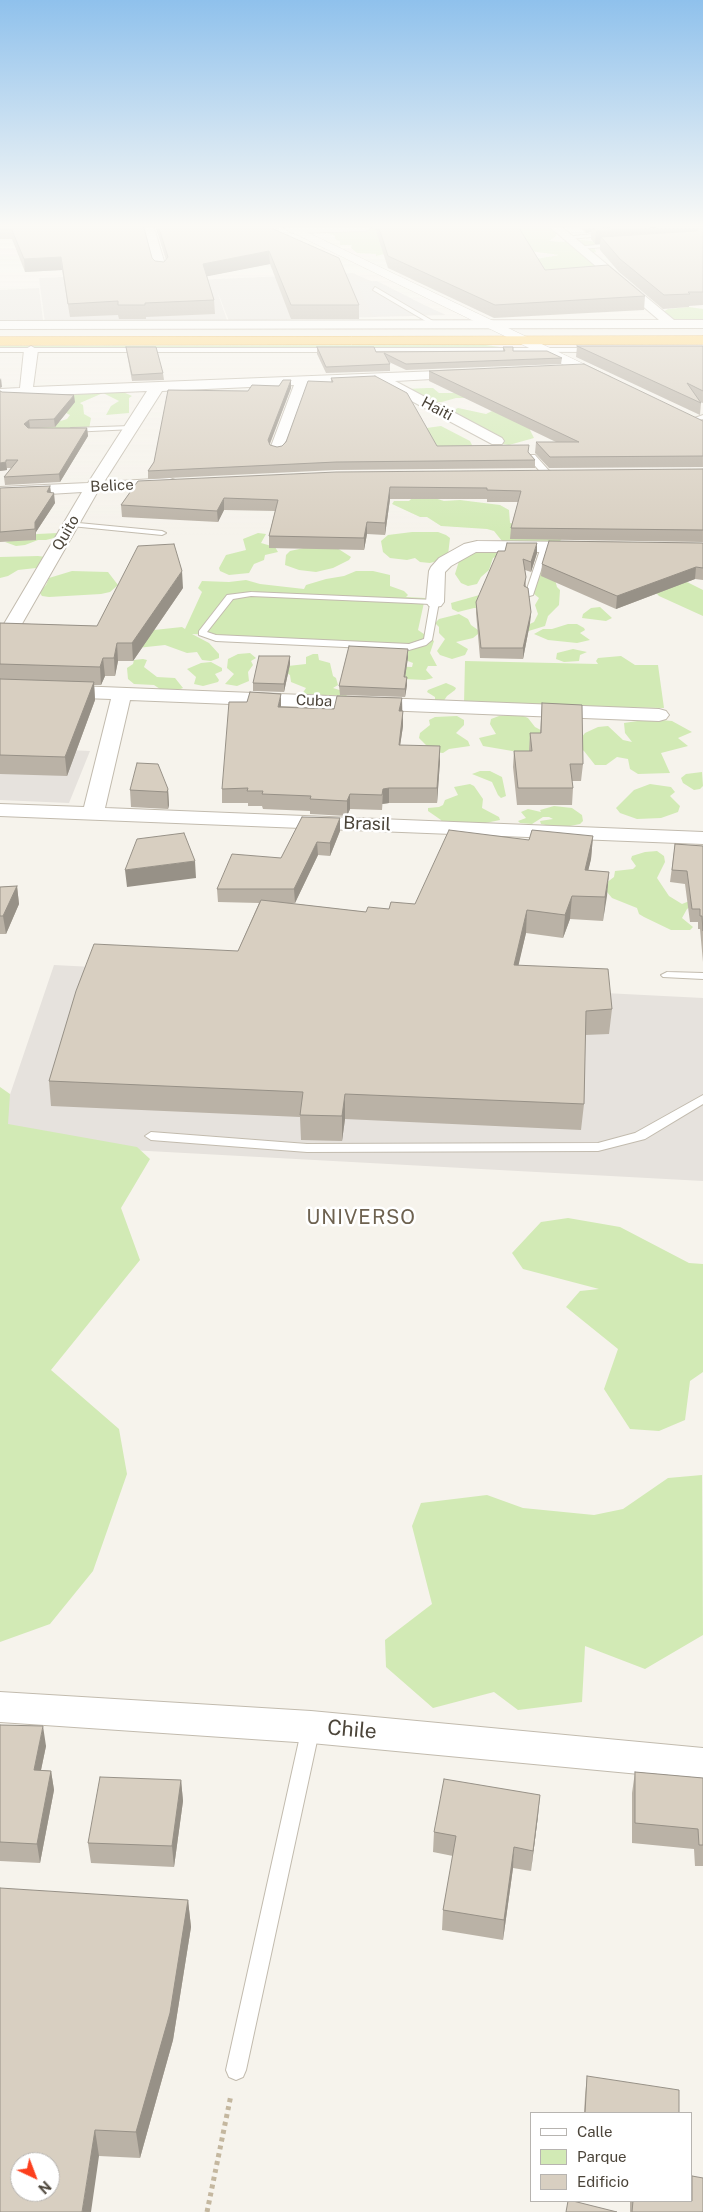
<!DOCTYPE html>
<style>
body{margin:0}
#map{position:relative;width:703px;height:2212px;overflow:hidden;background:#f6f3ec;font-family:"Public Sans",sans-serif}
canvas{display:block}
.legend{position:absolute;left:530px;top:2112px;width:162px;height:90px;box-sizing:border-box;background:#fff;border:1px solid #b7b4b0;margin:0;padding:6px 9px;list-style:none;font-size:15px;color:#4b4439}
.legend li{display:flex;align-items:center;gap:10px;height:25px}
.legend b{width:25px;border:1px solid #b7b4b0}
.north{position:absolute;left:10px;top:2152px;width:50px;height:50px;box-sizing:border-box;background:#fff;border:1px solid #b7b4b0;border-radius:50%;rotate:137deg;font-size:14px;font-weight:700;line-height:20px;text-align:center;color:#4b4439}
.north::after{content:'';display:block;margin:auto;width:18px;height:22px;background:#fc3f1d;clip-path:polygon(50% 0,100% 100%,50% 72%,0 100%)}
</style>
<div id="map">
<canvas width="703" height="2212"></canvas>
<ul class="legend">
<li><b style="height:6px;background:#fff"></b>Calle</li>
<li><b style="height:14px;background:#d2eab5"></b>Parque</li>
<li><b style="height:14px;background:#d8cfc1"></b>Edificio</li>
</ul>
<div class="north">N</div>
</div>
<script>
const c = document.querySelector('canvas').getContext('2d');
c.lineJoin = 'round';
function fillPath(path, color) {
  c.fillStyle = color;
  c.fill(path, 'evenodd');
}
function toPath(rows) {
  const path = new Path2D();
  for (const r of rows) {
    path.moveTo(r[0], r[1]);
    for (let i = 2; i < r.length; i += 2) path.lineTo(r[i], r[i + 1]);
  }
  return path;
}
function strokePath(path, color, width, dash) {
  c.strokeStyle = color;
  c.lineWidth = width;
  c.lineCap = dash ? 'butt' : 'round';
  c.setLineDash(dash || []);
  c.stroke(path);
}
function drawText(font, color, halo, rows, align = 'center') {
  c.font = font + ' "Public Sans",sans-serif';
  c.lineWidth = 5;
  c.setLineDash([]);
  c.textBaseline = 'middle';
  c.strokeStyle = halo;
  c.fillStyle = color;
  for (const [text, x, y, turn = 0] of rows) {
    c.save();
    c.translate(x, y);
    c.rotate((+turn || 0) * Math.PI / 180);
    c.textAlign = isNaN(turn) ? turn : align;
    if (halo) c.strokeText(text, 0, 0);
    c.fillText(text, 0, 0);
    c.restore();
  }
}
fillPath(toPath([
 [143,273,147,282,353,273,446,315,229,321,217,291,228,323,45,323,39,278],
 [39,288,43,320,0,321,0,290],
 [0,747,90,751,69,803,0,800],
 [54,965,703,998,703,1181,0,1143,0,1124]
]), '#e6e2dd');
fillPath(toPath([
 [353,228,417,228,395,252,376,256,376,254,357,253,351,248,352,245,340,245,340,241,335,239,335,236,323,231],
 [429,228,557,228,558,229,556,236,549,241,563,242,574,239,599,242,589,247,594,247,596,252,583,254,602,264,553,283,536,259,559,255,523,250],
 [689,307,703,309,703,321,689,323,664,319,663,312,668,309],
 [486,345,500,347,0,348,0,346],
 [427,388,433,388,439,393,458,393,468,398,456,398,442,402,420,402,406,389],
 [119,390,132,396,129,398,129,413,106,415,111,406,119,401,103,393,80,403,83,405,84,414,91,418,89,429,63,431,0,422,54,423,67,419,70,415,62,411,76,393],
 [458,408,486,414,492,411,534,423,530,430,534,438,509,445,488,442,450,412],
 [441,426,470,441,473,447,459,452,343,432,419,429],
 [425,495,444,501,460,500,500,505,509,510,510,523,567,532,557,545,523,547,502,541,494,531,487,529,441,526,427,517,420,517,392,504,394,501,409,501,412,498],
 [412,532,438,532,446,535,450,538,448,555,444,559,430,563,420,562,415,558,407,560,390,558,383,552,381,541,388,535],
 [58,533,58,537,46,540,38,540,25,545,16,546,5,542,37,534],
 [258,533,266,534,261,543,275,547,278,552,265,555,264,560,254,564,249,573,229,575,220,571,219,568,226,555,246,550,243,539],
 [313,546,337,548,351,557,349,560,333,568,316,572,299,570,285,565,286,555,290,551],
 [494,547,503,554,493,558,489,570,481,577,477,584,468,586,461,583,455,574,459,561,478,551],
 [38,556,46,557,45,567,18,570,8,576,0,578,0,557],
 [538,566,554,576,557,587,560,590,559,605,548,616,545,626,522,633,519,629,534,622,538,614,535,605,539,598,529,590,531,587,529,583,539,576,537,571],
 [72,571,108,572,118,585,110,592,101,594,49,597,42,596,39,592,46,585,49,578],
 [356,571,373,571,390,575,390,586,404,591,408,595,406,597,425,598,418,630,434,641,430,653,437,666,428,666,426,670,433,678,425,680,404,679,384,666,412,667,413,663,358,642,192,634,209,643,219,654,219,658,211,661,202,660,197,652,187,653,165,645,137,648,154,630,182,627,185,629,202,592,198,588,202,581,229,582,246,580,260,584,304,589,306,585,326,579,344,576],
 [687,582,703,590,703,616,659,596,649,585],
 [483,594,489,609,474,608,458,612,452,609,451,603],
 [600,607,612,618,606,621,582,618,583,614,591,608],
 [459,614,468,619,471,625,478,630,478,634,473,638,456,642,468,649,465,655,452,659,440,655,437,651,445,639,439,633,439,627,435,623,439,619],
 [568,624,577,624,584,628,585,630,580,633,590,640,577,643,548,640,534,634,543,629,552,629],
 [573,649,587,652,580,655,579,661,564,662,556,659,557,653],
 [250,653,256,658,251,661,253,665,248,672,249,681,237,686,225,684,234,674,227,668,228,659,238,654],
 [313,654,318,654,319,660,330,663,333,676,336,678,338,685,333,688,346,692,348,694,346,696,302,694,306,688,291,682,290,675,285,672,288,666,306,664,306,657],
 [621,656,635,665,658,665,664,708,464,704,465,661,598,664,596,661,598,658],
 [143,659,147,660,144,667,157,677,175,678,183,688,175,691,160,689,154,685,134,684,128,679,127,668,133,664,134,660],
 [211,662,222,668,222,671,215,674,219,680,218,682,203,686,194,684,196,677,187,669,201,663],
 [446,683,453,686,456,688,455,690,447,696,443,702,435,702,435,697,427,692,428,690],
 [521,715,528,718,535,727,550,735,551,745,524,753,483,746,479,738,496,734,490,724,491,719,499,716],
 [457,716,464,720,464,725,456,733,468,741,470,746,449,749,443,753,433,752,419,738,420,733,430,725,429,720,435,717],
 [651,719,672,721,692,732,678,738,688,746,661,753,670,773,638,774,630,769,628,759,617,757,606,765,595,765,584,751,578,747,578,742,585,733,598,727,608,726,623,740,632,742,625,733,624,723],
 [480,771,490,771,502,777,506,796,501,798,498,795,492,782,472,774],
 [702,772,703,786,700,789,694,790,683,783,681,778,686,774],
 [470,784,474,786,483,799,482,808,499,817,500,820,466,827,442,823,441,820,428,811,428,808,439,807,443,805,445,800,458,795,454,787],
 [650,784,671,787,675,792,670,796,680,806,678,812,661,818,637,819,620,813,616,808,634,790],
 [554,806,572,808,582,815,583,821,580,824,560,828,541,824,540,821,553,819,549,817,543,817,532,824,520,823,518,821,526,818,521,812,528,809,541,812,540,810],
 [657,851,664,856,665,862,657,878,669,896,682,904,692,900,697,902,687,909,682,918,693,927,690,930,671,930,644,917,639,914,637,908,612,898,602,886,614,877,615,871,633,869,636,866,631,859,632,856,645,852],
 [0,1087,10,1094,8,1124,137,1147,150,1159,121,1208,140,1260,51,1370,119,1429,127,1474,93,1571,50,1624,0,1642],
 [568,1218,620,1227,689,1263,703,1264,703,1372,690,1381,685,1420,659,1431,630,1429,604,1389,618,1349,566,1307,580,1291,599,1289,523,1269,512,1253,541,1222],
 [702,1475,703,1635,645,1669,585,1646,582,1702,518,1710,494,1692,433,1708,386,1667,385,1640,432,1604,412,1526,421,1503,487,1495,523,1508,594,1515,623,1509,668,1478]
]), '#d2eab5');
fillPath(toPath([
 [377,281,440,313,372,315,356,282]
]), '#e5e3e0');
const service = toPath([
 [603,228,609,228,611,232,604,236,568,239,565,237,603,233,605,231,603,228],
 [616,243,618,246,579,249,576,247,616,243],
 [375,287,438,324,439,325,434,326,373,290,375,287],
 [0,348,333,348,336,350,333,352,0,352,0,348],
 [358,348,593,348,596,350,593,352,356,351,358,348],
 [703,415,703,419,692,422,689,420,703,415],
 [131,426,134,428,133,429,71,432,68,430,71,428,131,426],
 [529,455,535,455,551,473,551,477,545,477,529,459,529,455],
 [68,522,162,531,166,533,162,535,71,526,67,524,68,522],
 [542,544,549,546,533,595,526,597,525,595,542,544],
 [251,592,435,600,439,602,432,640,426,645,409,650,216,641,199,635,199,631,227,595,251,592],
 [251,596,411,603,430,604,424,639,409,644,216,635,207,632,233,599,251,596],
 [667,972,703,973,703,979,663,977,661,975,667,972],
 [703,1095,703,1104,645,1139,598,1151,307,1152,151,1140,145,1136,151,1132,307,1144,598,1143,635,1133,703,1095],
 [311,1720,317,1722,320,1727,246,2070,243,2077,236,2080,229,2077,226,2070,302,1727,305,1722,311,1720]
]);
const minor = toPath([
 [144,228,154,228,167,271,165,273,157,273,155,271,144,228],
 [290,228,371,228,366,231,294,233,290,232,288,230,290,228],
 [551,228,563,228,674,320,703,320,703,328,0,329,0,321,659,320,551,228],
 [31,346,38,350,33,387,464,370,469,371,471,374,469,377,395,381,502,438,504,441,502,444,492,444,376,382,308,384,284,449,282,452,277,453,272,452,270,449,294,385,162,391,104,482,170,478,175,480,178,483,175,486,170,488,98,491,19,629,16,633,10,634,4,633,1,629,82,492,0,497,0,487,88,483,147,391,0,397,0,389,20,388,24,350,31,346],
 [477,541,582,542,588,543,590,547,588,551,582,552,476,552,451,566,445,572,444,602,441,606,435,607,429,606,426,602,429,571,431,567,439,558,464,544,477,541],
 [0,683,659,709,666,711,669,715,666,719,659,721,130,700,105,808,703,832,703,844,0,816,0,804,84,807,111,699,0,695,0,683],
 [0,1692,311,1711,703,1748,703,1780,311,1743,0,1722,0,1692]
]);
const tertiary = toPath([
 [283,228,298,228,611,377,613,380,611,383,601,383,283,228]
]);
const trunk = toPath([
 [703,336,703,344,0,345,0,337,703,336]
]);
strokePath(service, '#c2bbae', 2);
strokePath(minor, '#c2bbae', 2);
strokePath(tertiary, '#c2bbae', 1);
strokePath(trunk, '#e0a43c', 1);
strokePath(toPath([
 [207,2212,231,2095]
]), '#c4b79f', 5, [4, 4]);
fillPath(service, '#fff');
fillPath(minor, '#fff');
fillPath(tertiary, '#fff');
fillPath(trunk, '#ffd985');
fillPath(toPath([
 [0,228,144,228,152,258,155,261,164,262,166,260,156,228,282,228,272,229,359,305,359,319,291,319,270,264,207,276,214,300,215,314,146,317,146,319,119,319,118,315,70,317,62,270,25,272,12,239,0,239],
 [375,228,519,228,545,270,645,296,644,310,494,318,388,268],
 [581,228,703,228,703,305,689,306,689,307,663,309,619,272,600,250,600,244,595,244,591,239,591,232,586,233],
 [577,346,703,346,703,403,700,402,701,403,700,415,576,357],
 [126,347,163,373,164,380,132,381,127,354],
 [317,347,376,352,503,351,503,347,513,351,562,358,561,364,406,370,389,362,390,364,390,371,326,373,317,354],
 [429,371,703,421,703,467,549,468,535,453,536,442,556,442,429,381],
 [331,378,437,446,529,453,535,460,535,468,336,470,148,479,148,471,248,391,291,388,270,444,270,445,277,447,282,446,331,382],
 [0,391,2,392,75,402,55,427,39,428,87,428,88,436,60,482,5,485,4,477,11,468,7,468,7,470,0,471],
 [703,469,703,542,510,539,511,528,518,502,487,502,487,499,390,499,385,535,367,534,364,550,269,548,269,536,275,511,224,510,218,522,122,517,121,505,138,481],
 [50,486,51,493,55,503,36,532,36,540,0,542,0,488],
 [703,543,703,580,695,579,616,609,541,576,542,564],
 [505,551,537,553,531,572,525,570,526,587,531,612,530,623,523,659,480,658,476,613,476,602],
 [183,588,133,661,118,661,115,676,105,676,101,685,94,685,95,700,67,776,0,774,0,623,97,626],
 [290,656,290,664,284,692,253,691,253,683],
 [408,657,405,677,407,677,407,685,405,697,340,695,339,686],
 [402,698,403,726,400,745,440,761,437,803,389,803,382,804,382,810,350,809,347,816,310,814,310,811,263,809,262,806,248,806,248,803,222,803,222,789,281,707,334,709],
 [542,703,583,764,581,781,572,781,573,788,572,805,517,805,513,767,514,751,529,751,530,733,540,733],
 [168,789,169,805,168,809,131,807,130,790],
 [340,818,340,831,330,856,318,855,295,903,288,903,366,912,389,909,415,904,529,840,593,836,591,859,588,870,609,872,603,921,570,919,563,938,526,933,518,965,612,1009,609,1034,585,1035,584,1104,581,1130,345,1119,342,1141,301,1140,300,1117,51,1106,49,1081,238,951,259,903,218,902,217,889,281,858],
 [675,844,703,846,703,962,700,929,698,929,698,922,690,922,685,884,670,882],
 [17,886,19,904,6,934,0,934,0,887],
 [0,1725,46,1746,41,1770,51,1771,54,1790,40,1863,0,1861],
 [635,1772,703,1778,703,1866,695,1866,694,1849,632,1843,632,1793],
 [181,1780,183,1801,174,1867,91,1863,88,1843],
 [538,1816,531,1871,513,1868,503,1940,442,1930,443,1910,453,1856,433,1852,434,1832],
 [188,1900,191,1927,173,2040,140,2158,99,2156,0,2212],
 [587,2076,679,2113,584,2113,585,2096],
 [630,2201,692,2201,703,2212,630,2212]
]), '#bab2a6');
fillPath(toPath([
 [586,228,592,228,591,232,586,233],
 [656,228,696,228,695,238,601,237,600,244,595,244,596,231],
 [269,251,270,264,204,277,203,264],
 [61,257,62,270,25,272,24,259],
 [1,378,2,387,0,388,0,380],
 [291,380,291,388,268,448,268,440],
 [74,395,75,402,55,427,54,419],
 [29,420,30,428,25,431,24,424],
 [87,428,88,436,60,482,59,474],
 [6,462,7,470,0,471,0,463],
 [50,486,51,496,54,493,55,503,36,532,36,540,35,522,47,492],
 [390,487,390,499,385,535,385,523],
 [224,498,224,510,218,522,217,511],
 [367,522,367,534,364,550,364,538],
 [537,543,537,553,531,572,531,562],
 [696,567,695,579,616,609,617,596],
 [182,571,183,588,133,661,132,643],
 [531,612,530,623,523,659,523,648],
 [117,643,118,661,115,676,114,658],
 [408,649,408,657,404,685,404,677],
 [290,656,290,664,284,692,284,684],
 [103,658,105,676,101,685,100,667],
 [407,677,407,685,405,697,405,689],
 [94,682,95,700,67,776,65,757],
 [281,694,281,708,278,707],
 [402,698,402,713,399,711],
 [403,711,403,726,398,760,399,745],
 [440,746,440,761,437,803,437,788],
 [389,788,389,803,382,804,382,810,383,789],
 [168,789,169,805,168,809,167,792],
 [350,794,350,809,347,816,347,801],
 [340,818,340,831,330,856,330,843],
 [593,836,591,859,583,893,585,870],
 [317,842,318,855,295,903,294,889],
 [195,861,196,878,127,887,125,870],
 [609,872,607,896,603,921,605,897],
 [17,886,19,904,6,934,3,916],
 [572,896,570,919,563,938,565,915],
 [527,910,526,933,513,989,514,965],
 [345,1094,345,1119,342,1141,342,1116],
 [43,1726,46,1746,37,1789,34,1770],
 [51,1771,54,1790,40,1863,37,1844],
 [181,1780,183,1801,174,1867,172,1846],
 [540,1795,538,1816,531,1871,533,1851],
 [514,1847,513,1868,503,1940,504,1920],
 [188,1900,191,1927,173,2040,140,2158,136,2132],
 [95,2130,99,2156,91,2212,82,2212]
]), '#979187');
const building = toPath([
 [11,228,144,228,152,258,155,261,164,262,168,257,159,228,271,228,339,258,359,305,291,305,269,251,203,264,214,300,145,303,145,305,118,305,118,301,68,304,61,257,24,259,11,228],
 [379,228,519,228,545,270,608,265,645,296,495,305,388,256,379,228],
 [593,228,656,228,596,231,593,228],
 [697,228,703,228,703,292,688,292,690,294,664,295,620,259,601,237,696,231,698,230,697,228],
 [577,346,703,346,703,391,687,383,701,403,577,346],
 [126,347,156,347,163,373,132,375,126,347],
 [317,347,374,347,376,352,505,351,503,347,513,347,513,351,547,351,562,358,406,364,384,353,390,364,326,367,317,347],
 [584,364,703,421,703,456,550,457,536,442,579,442,429,371,584,364],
 [375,376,407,393,437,446,529,445,528,452,535,460,336,462,148,471,154,462,168,390,248,391,252,385,279,386,283,380,291,380,268,440,270,445,277,447,282,446,286,442,308,381,333,382,331,378,375,376],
 [0,391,2,392,74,395,54,419,29,420,24,424,28,428,87,428,59,474,4,477,18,460,6,460,6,462,0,463,0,391],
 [703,469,703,530,511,528,521,491,487,490,487,488,390,487,385,523,367,522,364,538,269,536,278,500,224,498,217,511,121,505,138,481,336,472,703,469],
 [50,486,47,492,54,493,35,522,35,529,0,532,0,488,50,486],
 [549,541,703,543,703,568,696,567,617,596,542,564,549,541],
 [507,543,537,543,531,562,523,559,526,577,524,586,528,588,531,612,523,648,481,648,476,602,498,551,505,551,507,543],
 [174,544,182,571,132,643,117,643,114,658,103,658,100,667,0,664,0,623,97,626,138,546,174,544],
 [349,646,408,649,404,677,407,677,405,689,339,686,349,646],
 [259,656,290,656,284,684,253,683,259,656],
 [0,679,94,682,65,757,0,755,0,679],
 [250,692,281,694,278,707,334,709,337,696,402,698,399,711,403,711,399,745,440,746,437,788,389,788,383,789,382,795,350,794,347,801,310,799,311,796,262,794,263,791,247,791,248,788,222,789,229,702,247,702,250,692],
 [542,703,582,705,583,764,570,764,573,788,518,788,514,751,532,751,530,733,541,733,542,703],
 [137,763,158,764,168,789,167,792,130,790,137,763],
 [302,817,340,818,330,843,317,842,294,889,217,889,232,854,281,858,302,817],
 [449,830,529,840,532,830,593,836,585,870,609,872,605,897,572,896,565,915,527,910,514,965,608,969,612,1009,586,1011,584,1104,345,1094,342,1116,300,1115,303,1092,49,1081,76,991,94,944,238,951,261,900,366,912,368,907,389,909,391,902,415,904,449,830],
 [184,833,195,861,125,870,137,839,184,833],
 [675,844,703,846,703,931,702,916,700,916,700,909,692,909,687,871,672,870,675,844],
 [17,886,3,916,0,916,0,887,17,886],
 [0,1725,43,1726,34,1770,51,1771,37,1844,0,1842,0,1725],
 [635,1772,703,1778,703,1845,699,1845,698,1829,635,1823,635,1772],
 [100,1777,181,1780,172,1846,88,1843,100,1777],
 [444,1779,540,1795,533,1851,514,1847,504,1920,443,1910,456,1836,434,1832,444,1779],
 [0,1888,188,1900,170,2013,136,2132,95,2130,82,2212,0,2212,0,1888],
 [20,2162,50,2162,50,2192,20,2192,20,2162],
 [587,2076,679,2090,679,2113,585,2113,587,2076],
 [692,2176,703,2178,703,2212,632,2212,633,2201,692,2201,692,2176],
 [568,2201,573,2201,617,2212,566,2212,568,2201]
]);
fillPath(building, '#d8cfc1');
strokePath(building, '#979187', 1);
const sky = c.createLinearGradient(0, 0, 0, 538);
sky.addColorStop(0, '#8fc1ec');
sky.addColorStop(0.42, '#fbfaf6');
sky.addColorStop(1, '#fbfaf600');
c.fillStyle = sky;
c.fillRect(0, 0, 703, 538);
drawText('15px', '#4b4439', '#fff', [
 ["Haiti",437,409,28],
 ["Belice",112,486,-3],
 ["Quito",66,533,-60],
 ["Cuba",314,701,2]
]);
drawText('18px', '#4b4439', '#fff', [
 ["Brasil",367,824,2]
]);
c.letterSpacing = '1px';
drawText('20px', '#6e6250', '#fff', [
 ["UNIVERSO",361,1218]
]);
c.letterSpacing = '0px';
drawText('21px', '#4b4439', '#fff', [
 ["Chile",352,1730,5]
]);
</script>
